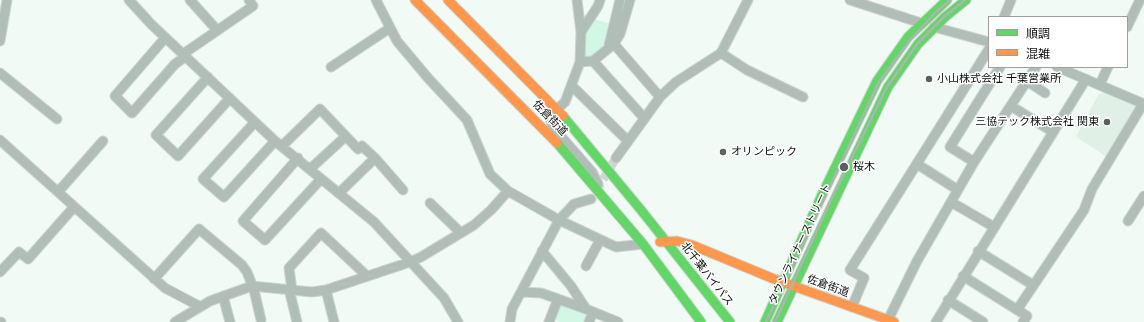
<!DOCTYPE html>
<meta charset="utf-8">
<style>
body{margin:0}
#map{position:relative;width:1144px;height:322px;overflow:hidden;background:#f2faf6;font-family:Quicksand,"Noto Sans JP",sans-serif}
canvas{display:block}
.legend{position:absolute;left:988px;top:16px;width:140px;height:52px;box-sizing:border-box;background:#fff;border:1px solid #9d9f9e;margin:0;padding:5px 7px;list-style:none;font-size:12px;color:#0a0f0d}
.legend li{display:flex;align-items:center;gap:8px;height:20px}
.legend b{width:20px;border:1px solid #9d9f9e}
</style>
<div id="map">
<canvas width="1144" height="322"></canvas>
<ul class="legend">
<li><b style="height:5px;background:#63d668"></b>順調</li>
<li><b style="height:5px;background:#ff974d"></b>混雑</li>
</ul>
</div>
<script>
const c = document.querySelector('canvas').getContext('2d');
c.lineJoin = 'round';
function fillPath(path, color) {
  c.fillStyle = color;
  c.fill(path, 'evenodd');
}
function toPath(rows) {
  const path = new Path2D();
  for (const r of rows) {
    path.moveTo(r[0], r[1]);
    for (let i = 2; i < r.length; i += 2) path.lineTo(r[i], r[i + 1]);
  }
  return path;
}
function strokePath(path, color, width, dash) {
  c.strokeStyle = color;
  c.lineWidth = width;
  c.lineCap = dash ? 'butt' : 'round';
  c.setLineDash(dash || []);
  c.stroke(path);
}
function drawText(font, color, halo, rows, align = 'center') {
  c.font = font + ' Quicksand,"Noto Sans JP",sans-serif';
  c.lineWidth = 3;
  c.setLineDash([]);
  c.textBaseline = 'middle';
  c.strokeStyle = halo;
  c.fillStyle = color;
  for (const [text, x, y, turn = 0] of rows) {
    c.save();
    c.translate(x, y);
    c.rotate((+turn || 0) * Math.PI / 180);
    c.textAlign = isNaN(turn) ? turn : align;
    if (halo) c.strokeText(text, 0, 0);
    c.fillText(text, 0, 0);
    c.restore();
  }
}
fillPath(toPath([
 [1106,90,1139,106,1107,157,1076,137,1098,95]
]), '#e0f0e7');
fillPath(toPath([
 [594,19,612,24,606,49,592,60,582,60,585,33],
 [559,304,587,313,588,317,586,322,560,322,552,319]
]), '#d2f8e5');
strokePath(toPath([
 [596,191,616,158]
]), '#cfd7d3', 9, [9, 4.5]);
const street = toPath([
 [129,0,151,24,275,141,374,222,444,298,458,322],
 [190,0,217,30],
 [376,0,397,41,428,78,467,120,490,174,508,191,559,220,616,247,643,244],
 [577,0,581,32,580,62,565,102,550,116,552,126,592,172,598,184],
 [850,0,921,23],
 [1004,17,1011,0],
 [934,27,989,42],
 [1127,27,1140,0],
 [581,32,598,6,600,0],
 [165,38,115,96,132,113,175,64,185,57],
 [0,41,7,0],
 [614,44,660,97],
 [609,45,620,0],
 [721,53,747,70,803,97],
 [183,54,253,6,249,0],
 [593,61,644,118],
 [580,62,593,61,614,44,620,34,630,0],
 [331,67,390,28],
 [1057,67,1144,104],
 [0,73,57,119],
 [208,77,156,135,178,156,230,98],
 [1027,81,1045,93],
 [1100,84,1108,67],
 [572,86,628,141],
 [1011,106,1053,132],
 [255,122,203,179,224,197,275,141],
 [0,140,58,192],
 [103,141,58,192,165,288,199,306],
 [282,146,320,109,358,149,362,146,375,158,403,190],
 [298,158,243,221,265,240,321,179],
 [616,158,660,97,676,82,721,53,748,0],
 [974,162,950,147,1000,67],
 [917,164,958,190],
 [310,169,345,137],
 [339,193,375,158],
 [951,202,994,227],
 [430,203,461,233],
 [1128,221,1144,196],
 [542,251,571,286,586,309,618,322],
 [978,251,1033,285],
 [586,266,600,240],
 [0,272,19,252,28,259,74,207],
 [963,276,1027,316,1023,322],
 [154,279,199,229,242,265,247,272,254,290,261,320],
 [289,289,297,322],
 [292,290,289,268,321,233,367,276],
 [326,290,334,322],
 [522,292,541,293,586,309],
 [223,296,230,322],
 [948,300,983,322],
 [852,307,864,278,850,270,989,49],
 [1017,310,1084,210,1092,189,1143,104],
 [888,320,917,261,974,162,1036,67],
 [0,322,1,322],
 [175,322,210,301,252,286,312,292,326,290,410,262,421,257,474,225,491,210,508,191],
 [510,322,512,309,559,220,574,204,591,199],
 [549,322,558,299],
 [589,322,593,312],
 [936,322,1086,79]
]);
const fast = toPath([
 [563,116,641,210,730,322],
 [557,143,643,244,701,322],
 [765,322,820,199,877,81,908,37,947,0],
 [777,322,888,87,918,44,945,17,966,0]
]);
const slow = toPath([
 [415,0,557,143],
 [448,0,563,116],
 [660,242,677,241,692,245,774,279,894,322]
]);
strokePath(street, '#ced4d1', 11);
strokePath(fast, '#ced4d1', 11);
strokePath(slow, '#ced4d1', 11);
strokePath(street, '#b1beb8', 9);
strokePath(fast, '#63d668', 9);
strokePath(slow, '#ff974d', 9);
strokePath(toPath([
 [766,322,879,82,910,40,935,13,950,0],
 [775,322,830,202,887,87,918,43,944,17,965,0]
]), '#abb6b0', 2.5);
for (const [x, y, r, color] of [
 [929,79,4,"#5b615f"],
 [1107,122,4,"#5b615f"],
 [723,152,4,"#5b615f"],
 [844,167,5,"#5b615f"]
]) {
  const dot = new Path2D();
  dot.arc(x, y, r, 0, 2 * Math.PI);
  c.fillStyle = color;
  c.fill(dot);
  strokePath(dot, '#fff', 1.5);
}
drawText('11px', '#0a0f0d', '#fff', [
 ["小山株式会社 千葉営業所",937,79],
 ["三協テック株式会社 関東",1099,122,"right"],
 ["オリンピック",731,152],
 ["桜木",853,167]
], 'left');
drawText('11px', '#0a0f0d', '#fff', [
 ["佐倉街道",550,118,46],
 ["タウンライナーストリート",800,244,-65],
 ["北千葉バイパス",707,274,52],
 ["佐倉街道",828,286,20]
]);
</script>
